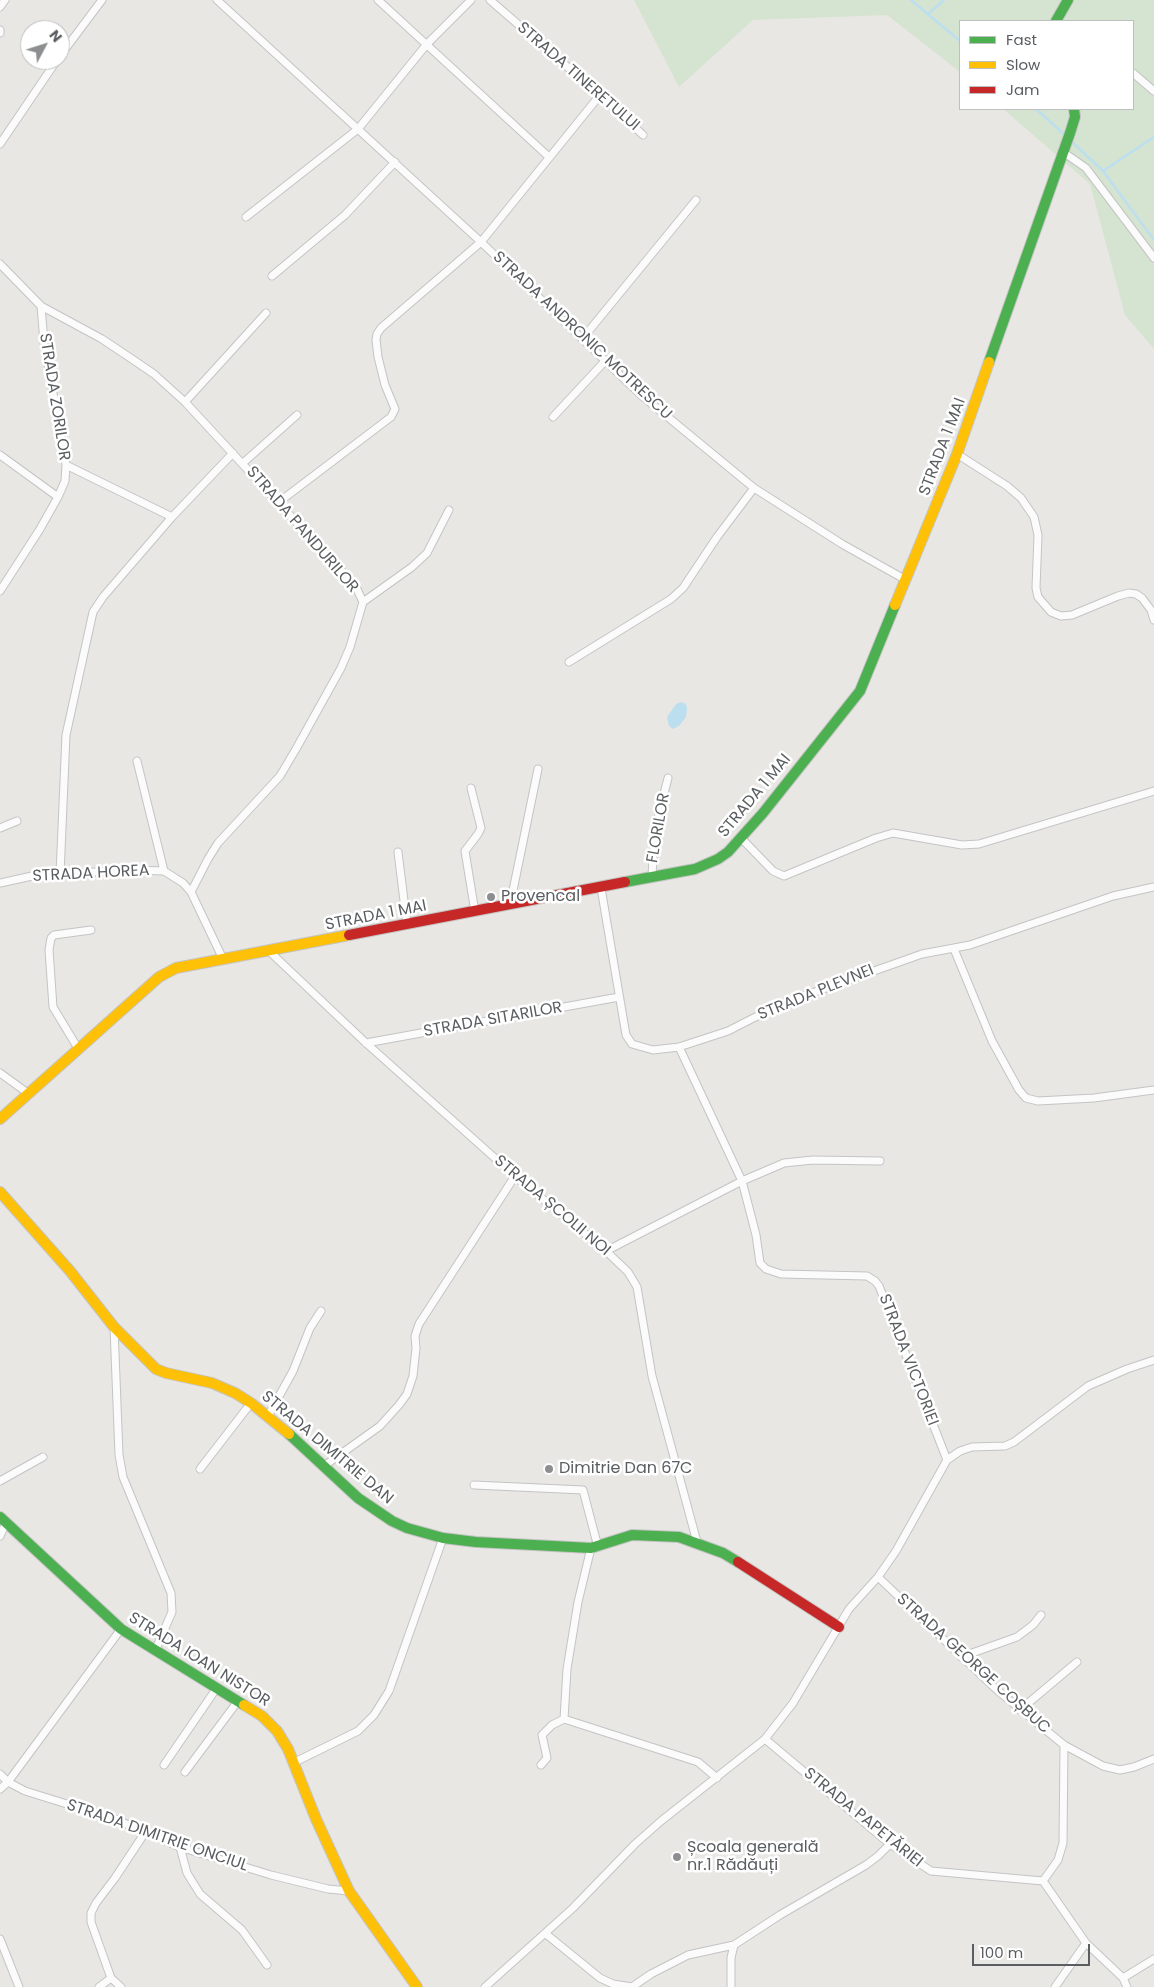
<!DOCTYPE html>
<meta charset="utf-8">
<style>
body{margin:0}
#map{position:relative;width:1154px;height:1987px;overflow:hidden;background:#e9e7e4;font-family:Poppins,sans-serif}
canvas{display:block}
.legend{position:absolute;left:959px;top:20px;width:175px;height:90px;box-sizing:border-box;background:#fff;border:1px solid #bdbfc0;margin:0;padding:6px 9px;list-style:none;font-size:15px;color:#5a5e61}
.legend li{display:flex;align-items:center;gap:10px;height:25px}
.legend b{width:25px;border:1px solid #bdbfc0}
.north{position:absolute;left:20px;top:20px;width:50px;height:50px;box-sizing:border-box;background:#fff;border:1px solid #bdbfc0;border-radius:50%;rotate:50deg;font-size:14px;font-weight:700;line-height:20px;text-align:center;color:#5a5e61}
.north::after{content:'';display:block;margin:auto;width:18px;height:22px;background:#8c8e8f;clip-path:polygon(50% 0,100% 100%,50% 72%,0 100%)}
.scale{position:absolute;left:972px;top:1944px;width:118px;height:22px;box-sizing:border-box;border:2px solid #5a5e61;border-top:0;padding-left:6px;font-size:15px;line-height:18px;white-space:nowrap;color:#5a5e61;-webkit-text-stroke:4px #fff;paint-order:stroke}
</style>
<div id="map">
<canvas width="1154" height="1987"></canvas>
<ul class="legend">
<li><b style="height:6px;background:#4caf50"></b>Fast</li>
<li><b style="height:6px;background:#ffc107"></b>Slow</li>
<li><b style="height:6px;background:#c62828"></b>Jam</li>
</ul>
<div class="north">N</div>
<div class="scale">100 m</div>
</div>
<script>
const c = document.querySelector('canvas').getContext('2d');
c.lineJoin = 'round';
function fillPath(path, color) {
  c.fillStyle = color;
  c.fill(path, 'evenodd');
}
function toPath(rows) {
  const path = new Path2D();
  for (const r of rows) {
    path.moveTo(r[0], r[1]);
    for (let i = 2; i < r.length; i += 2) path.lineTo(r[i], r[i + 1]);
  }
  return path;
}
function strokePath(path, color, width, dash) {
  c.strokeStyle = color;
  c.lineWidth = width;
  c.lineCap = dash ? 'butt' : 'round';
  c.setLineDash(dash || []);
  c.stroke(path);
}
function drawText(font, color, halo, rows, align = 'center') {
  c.font = font + ' Poppins,sans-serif';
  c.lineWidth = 5;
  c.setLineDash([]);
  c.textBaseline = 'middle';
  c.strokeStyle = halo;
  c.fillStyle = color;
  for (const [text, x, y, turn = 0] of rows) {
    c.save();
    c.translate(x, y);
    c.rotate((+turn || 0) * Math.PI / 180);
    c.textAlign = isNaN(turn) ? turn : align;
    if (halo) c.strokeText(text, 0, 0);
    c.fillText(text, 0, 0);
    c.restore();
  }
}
fillPath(toPath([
 [634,0,1154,0,1154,349,1125,315,1090,184,1003,109,1133,109,1133,21,960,21,960,72,887,15,753,20,679,87]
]), '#d5e3d1');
fillPath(toPath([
 [682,702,686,704,687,708,686,717,679,726,673,729,669,726,667,717,676,704]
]), '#bcdfef');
strokePath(toPath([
 [911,0,960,41],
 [928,14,944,0],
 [1036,109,1066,136],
 [1070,140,1103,171,1154,240],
 [1103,171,1154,137]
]), '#bcdfef', 2.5);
const street = toPath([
 [217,0,481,242,641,395,754,488,842,544,906,580],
 [378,0,549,157],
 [490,0,600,95,643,135],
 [0,7,5,0],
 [0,30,0,33],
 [60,56,102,0],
 [1133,73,1154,91],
 [0,144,57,60],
 [1063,152,1086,168,1154,258],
 [246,217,358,129,427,44,471,0],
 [0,264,41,306,102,339,132,359,154,374,185,402,348,578,356,587,363,602,350,647,341,668,296,749,280,776,218,843,208,859,191,892],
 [272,276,345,215,395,162],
 [583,338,696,200],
 [185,402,266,313],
 [553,417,606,360],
 [957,454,1007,486,1021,498,1034,517,1038,535,1036,588,1038,597,1051,612,1061,616,1072,615,1118,596,1129,593,1136,594,1142,598,1151,610,1154,620],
 [0,455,58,497],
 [243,463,297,415],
 [66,465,172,517],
 [279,502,391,417,395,409,385,385,378,357,376,340,377,334,381,328,481,242,600,95],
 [0,591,40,529,58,497,65,481,66,465,44,343,41,306],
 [363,602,412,567,427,553,449,510],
 [569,662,671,599,683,588,717,537,754,488],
 [137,761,164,871],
 [471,788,481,828,478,834,465,851,475,912],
 [0,828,17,821],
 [741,838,773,871,784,876,876,838,893,833,962,845,979,844,1154,791],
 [398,852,407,925],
 [60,874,66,735,93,612,103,597,172,517,233,453],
 [652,878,653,855,659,813,668,778],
 [0,883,32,876,60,874,131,870,164,871,183,883,191,892,223,959],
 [601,888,626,1035,632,1044,653,1050,679,1047,728,1031,781,1004,922,954,970,945,1113,896,1154,887],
 [510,905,538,769],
 [954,949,992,1041,1019,1090,1026,1098,1038,1101,1094,1098,1154,1090],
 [269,951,366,1043,515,1176,606,1251,628,1272,637,1287,652,1376,697,1542],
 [366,1043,619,997],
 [679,1047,742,1181,756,1235,760,1263,766,1269,781,1274,867,1276,875,1281,879,1286,947,1460],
 [79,1050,53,1007,49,950,51,938,54,935,91,930],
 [0,1073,29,1094],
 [606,1251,742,1181,784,1163,813,1160,880,1161],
 [114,1327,119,1455,123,1477,171,1593,172,1612,155,1651],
 [268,1416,293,1371,310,1328,321,1311],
 [324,1466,380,1426,399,1405,407,1394,413,1376,416,1348,415,1336,419,1324,515,1176],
 [200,1469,251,1403],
 [0,1481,43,1457],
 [474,1485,583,1490,598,1547],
 [0,1536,6,1523],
 [591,1548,578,1602,567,1669,564,1719,698,1762,717,1778],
 [878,1577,997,1690,1064,1745,1103,1766,1120,1770,1134,1767,1154,1759],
 [961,1657,1017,1637,1033,1625,1041,1615],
 [1020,1710,1077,1662],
 [765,1739,890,1844,931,1871,1043,1881,1086,1943,1123,1978,1127,1987],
 [293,1763,358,1731,374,1715,389,1691,443,1538],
 [164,1765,216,1689],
 [541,1765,547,1758,542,1735,552,1725,564,1719],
 [185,1772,238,1701],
 [0,1774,8,1782,25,1791,112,1818,180,1847,271,1875,328,1889,349,1891],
 [0,1789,8,1782,121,1629],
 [180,1847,187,1873,200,1894,242,1930,267,1965],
 [1043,1881,1058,1860,1063,1843,1064,1745],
 [546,1934,600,1978,613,1984,632,1987,651,1974,688,1955,734,1945],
 [0,1939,19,1987],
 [1123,1978,1154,1959],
 [99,1987,111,1978],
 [121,1987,111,1978,91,1922,91,1913,96,1903,115,1878,146,1831],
 [485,1987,573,1908,635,1844,661,1821,765,1739,793,1703,849,1609,878,1577,896,1551,947,1460,960,1451,972,1447,1005,1446,1014,1442,1088,1386,1127,1369,1154,1360],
 [731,1987,731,1958,734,1945,780,1915,866,1865,878,1856,890,1844],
 [1055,1987,1086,1943]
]);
const fast = toPath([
 [1056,21,1068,0],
 [989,362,1070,133,1075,117,1074,109],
 [625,882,695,869,718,859,728,852,763,813,860,691,895,605],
 [289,1434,358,1498,392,1521,407,1528,443,1538,476,1542,591,1548,632,1535,679,1537,723,1553,738,1562],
 [0,1517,121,1629,244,1705]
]);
const slow = toPath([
 [895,605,957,454,989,362],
 [0,1119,159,977,176,968,349,935],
 [0,1192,70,1271,114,1327,156,1369,166,1373,212,1383,235,1393,251,1403,289,1434],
 [244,1705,262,1716,277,1731,288,1749,316,1819,349,1891,417,1987]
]);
const jam = toPath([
 [349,935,625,882],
 [738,1562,839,1627]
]);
strokePath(street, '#c3c4c4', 9);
strokePath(fast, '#c3c4c3', 12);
strokePath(slow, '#c3c4c3', 12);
strokePath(jam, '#c3c4c3', 12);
strokePath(street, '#fcfbfb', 7);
strokePath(fast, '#4caf50', 10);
strokePath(slow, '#ffc107', 10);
strokePath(jam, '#c62828', 10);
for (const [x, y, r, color] of [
 [491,897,5,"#8c8e8f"],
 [549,1469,5,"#8c8e8f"],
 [677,1857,5,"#8c8e8f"]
]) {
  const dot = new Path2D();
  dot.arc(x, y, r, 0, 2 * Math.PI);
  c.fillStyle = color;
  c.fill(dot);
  strokePath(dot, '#fff', 2);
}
drawText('16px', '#5a5e61', '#fff', [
 ["STRADA TINERETULUI",578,77,41],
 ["STRADA ANDRONIC MOTRESCU",582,336,43],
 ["STRADA ZORILOR",54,397,81],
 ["STRADA 1 MAI",943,447,-69],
 ["STRADA PANDURILOR",302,530,49],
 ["STRADA 1 MAI",755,796,-50],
 ["FLORILOR",659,828,-80],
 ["STRADA HOREA",91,874,-3],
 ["STRADA 1 MAI",376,916,-11],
 ["STRADA PLEVNEI",816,993,-22],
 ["STRADA SITARILOR",493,1020,-10],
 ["STRADA ȘCOLII NOI",552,1206,40],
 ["STRADA VICTORIEI",908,1360,69],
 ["STRADA DIMITRIE DAN",327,1448,40],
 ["STRADA IOAN NISTOR",199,1660,32],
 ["STRADA GEORGE COȘBUC",973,1664,42],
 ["STRADA PAPETĂRIEI",863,1818,39],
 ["STRADA DIMITRIE ONCIUL",157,1836,19]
]);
drawText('16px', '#5a5e61', '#fff', [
 ["Provencal",501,897],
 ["Dimitrie Dan 67C",559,1469],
 ["Școala generală",687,1848],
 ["nr.1 Rădăuți",687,1866]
], 'left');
</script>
